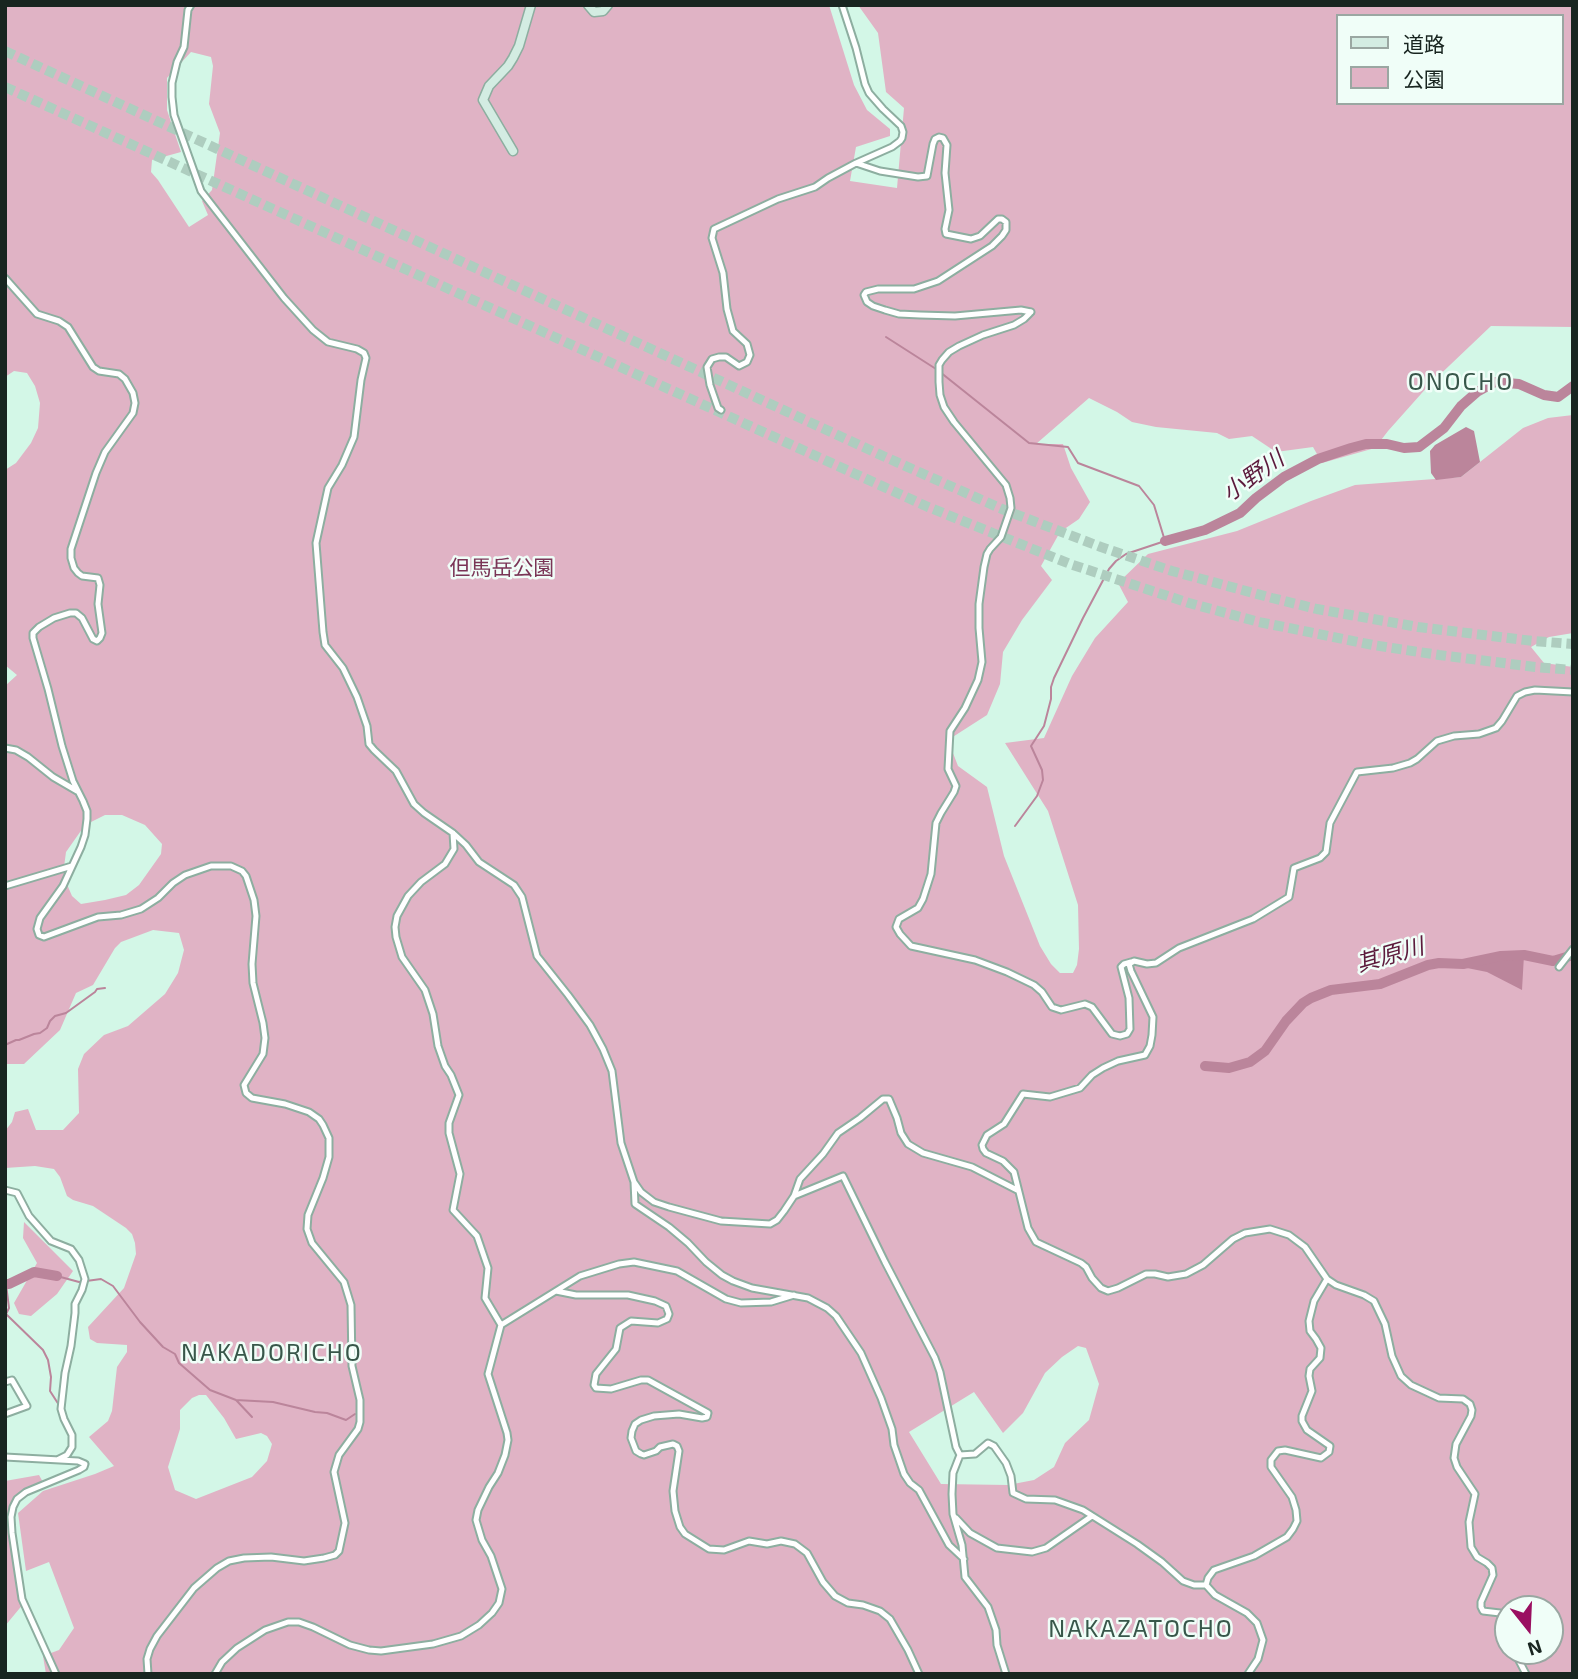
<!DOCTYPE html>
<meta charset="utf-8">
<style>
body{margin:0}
#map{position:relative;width:1578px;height:1679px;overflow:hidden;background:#d3f7e7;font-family:"Exo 2","Noto Sans JP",sans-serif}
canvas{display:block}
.frame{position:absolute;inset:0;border:7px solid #182520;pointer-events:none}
.legend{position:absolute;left:1336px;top:14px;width:228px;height:91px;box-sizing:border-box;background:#f0fef8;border:2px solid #9aa7a2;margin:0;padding:9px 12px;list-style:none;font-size:21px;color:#182520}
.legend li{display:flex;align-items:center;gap:14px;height:35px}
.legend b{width:35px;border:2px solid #9aa7a2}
.north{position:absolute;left:1494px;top:1595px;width:70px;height:70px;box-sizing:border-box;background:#f0fef8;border:2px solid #9aa7a2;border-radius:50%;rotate:162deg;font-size:19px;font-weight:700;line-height:28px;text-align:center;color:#182520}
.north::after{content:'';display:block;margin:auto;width:24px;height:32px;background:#9a0f61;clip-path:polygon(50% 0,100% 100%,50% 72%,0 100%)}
</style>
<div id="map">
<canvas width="1578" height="1679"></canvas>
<div class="frame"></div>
<ul class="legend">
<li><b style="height:9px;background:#d3ece2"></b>道路</li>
<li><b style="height:19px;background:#e0b3c5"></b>公園</li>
</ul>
<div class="north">N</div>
</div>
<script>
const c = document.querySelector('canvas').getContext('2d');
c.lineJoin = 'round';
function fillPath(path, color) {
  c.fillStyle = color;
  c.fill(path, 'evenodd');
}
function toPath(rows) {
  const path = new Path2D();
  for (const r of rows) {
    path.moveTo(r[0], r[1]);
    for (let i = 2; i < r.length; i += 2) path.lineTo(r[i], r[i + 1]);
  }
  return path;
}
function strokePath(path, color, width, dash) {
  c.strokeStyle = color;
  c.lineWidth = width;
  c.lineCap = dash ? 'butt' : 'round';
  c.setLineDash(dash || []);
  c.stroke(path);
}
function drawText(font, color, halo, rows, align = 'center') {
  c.font = font + ' "Exo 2","Noto Sans JP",sans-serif';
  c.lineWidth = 5;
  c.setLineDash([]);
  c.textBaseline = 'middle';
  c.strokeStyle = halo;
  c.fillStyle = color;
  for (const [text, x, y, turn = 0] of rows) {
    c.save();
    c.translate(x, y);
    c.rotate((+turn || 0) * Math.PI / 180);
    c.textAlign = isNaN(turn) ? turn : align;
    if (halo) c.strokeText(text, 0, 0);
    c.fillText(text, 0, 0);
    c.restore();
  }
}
fillPath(toPath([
 [5,5,829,5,854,85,867,110,890,129,890,136,856,147,850,181,897,188,904,108,886,92,878,33,858,5,1573,5,1573,327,1491,326,1429,385,1388,431,1375,448,1322,463,1313,447,1276,452,1252,436,1229,439,1217,433,1156,427,1132,422,1117,412,1089,398,1036,444,1063,444,1071,468,1090,502,1079,519,1060,532,1041,566,1052,580,1022,620,1003,652,1000,684,987,715,948,740,958,766,987,787,1004,856,1040,946,1051,964,1060,973,1073,973,1077,965,1079,949,1078,905,1048,811,1005,743,1044,738,1072,676,1095,638,1128,602,1118,583,1148,554,1237,531,1311,501,1355,485,1461,477,1523,428,1548,418,1573,415,1573,633,1549,637,1531,647,1544,663,1573,667,1573,1674,46,1674,43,1656,59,1650,74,1628,49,1562,26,1571,18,1513,43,1491,95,1474,114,1466,89,1437,108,1421,112,1411,117,1367,127,1352,127,1345,97,1343,90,1339,88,1327,124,1288,136,1254,135,1243,132,1234,126,1228,93,1206,73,1200,67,1196,60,1177,54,1169,35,1166,5,1168,5,1131,12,1122,15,1112,28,1109,36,1130,63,1130,79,1113,78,1069,84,1054,104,1035,128,1026,165,994,178,973,184,950,179,933,153,930,121,942,115,948,93,985,76,993,60,1030,24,1064,5,1064,5,772,7,768,5,762,5,686,17,675,5,665,5,470,16,463,31,443,38,428,40,403,35,386,27,373,14,371,5,377],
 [1338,16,1562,16,1562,103,1338,103],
 [191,52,211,57,213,66,209,104,220,133,212,190,202,201,208,215,189,227,158,180,151,172,152,160,181,152,167,110,167,78],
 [105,815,122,815,145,825,162,844,161,854,139,885,126,895,105,900,81,904,72,896,66,882,64,867,66,852,85,825],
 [1078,1346,1086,1348,1099,1384,1089,1420,1065,1443,1054,1467,1034,1480,1008,1485,941,1484,909,1432,974,1392,1003,1433,1023,1413,1045,1373,1062,1357],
 [199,1395,206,1395,224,1418,236,1439,261,1433,267,1436,272,1444,267,1461,252,1477,196,1499,175,1490,168,1467,180,1429,180,1410,192,1398],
 [1508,1609,1550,1609,1550,1651,1508,1651],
 [24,1222,73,1271,57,1294,31,1316,19,1314,14,1303,37,1263,23,1238],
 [39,1475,44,1484,17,1499,11,1517,24,1603,5,1626,5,1481]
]), '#e0b3c5');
fillPath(toPath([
 [1466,427,1474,431,1480,462,1461,477,1436,480,1431,473,1430,451,1435,445],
 [1524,955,1522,990,1487,972,1462,967,1463,964,1501,956]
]), '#bb859b');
strokePath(toPath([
 [886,337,936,369],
 [940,372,1029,443,1068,447,1078,463,1139,486,1154,505,1165,541,1126,554,1116,561,1109,569,1083,618,1054,678,1051,687,1051,699,1044,726,1031,746,1042,770,1043,780,1037,796,1015,826],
 [5,1045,16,1040,19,1040,34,1034,40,1033,47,1028,50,1021,55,1016,66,1013,95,992,97,989,105,988],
 [57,1276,79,1282,101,1279,113,1286,140,1322,163,1347,175,1354,179,1363,210,1390,236,1400,273,1402,315,1412,327,1413,346,1420,355,1414],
 [6,1284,9,1308,6,1314,43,1350,48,1360,51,1377,50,1391,59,1405],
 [236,1400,252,1417]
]), '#bb859b', 2);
strokePath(toPath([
 [1165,541,1205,530,1240,513,1256,498,1284,477,1318,459,1351,448,1366,444,1387,444,1404,448,1419,447,1444,428,1461,406,1477,392,1495,382,1519,384,1544,395,1558,397,1573,386],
 [1205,1066,1229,1068,1250,1062,1265,1051,1286,1021,1303,1003,1311,998,1331,990,1380,984,1428,965,1439,963,1463,964,1501,956,1524,955,1553,961,1573,955],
 [5,1284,9,1284,34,1272,57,1276]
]), '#bb859b', 10);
strokePath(toPath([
 [5,51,883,456,1002,509,1101,547,1172,571,1272,598,1317,609,1418,627,1533,641,1573,644],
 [5,87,928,507,1070,564,1189,603,1259,622,1314,633,1373,645,1439,655,1535,667,1573,670]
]), '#aecdbf', 10, [10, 5]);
const street = toPath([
 [191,5,188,10,184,47,177,62,172,83,172,97,174,115,201,191,284,298,313,330,328,342,357,349,364,353,366,358,361,380,354,437,342,465,328,488,316,543,323,632,325,645,343,668,357,697,367,726,369,744,374,750,396,771,414,804,424,813,453,833,466,845,479,862,514,885,522,897,537,956,568,995,590,1025,603,1049,612,1071,621,1143,634,1182,641,1192,654,1202,669,1207,721,1221,770,1224,777,1220,784,1211,794,1196,800,1179,823,1154,838,1133,860,1118,883,1099,889,1099,897,1118,901,1133,908,1144,923,1153,972,1167,1017,1190],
 [856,163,880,171,918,177,927,176,933,144,935,139,939,137,943,138,947,145,945,173,949,210,945,229,946,234,971,239,980,236,998,219,1002,219,1006,222,1006,230,1002,236,992,246,938,281,914,289,878,289,866,292,864,295,867,302,873,306,885,310,899,314,920,315,955,316,1021,310,1031,312],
 [5,278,37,314,59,321,68,327,93,367,99,371,119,374,125,379,133,393,135,403,133,413,105,452,96,473,71,549,71,558,74,568,78,573,82,576,98,578,100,585,98,604,102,633,100,638,97,641,93,639,82,618,76,613,70,613,54,618,39,627,33,633,33,638,48,689,62,746,73,781,83,801,87,811,87,819,85,835,81,847,63,886,40,918,37,929,39,935,44,937,98,917,121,915,141,909,158,898,173,883,185,875,211,866,231,866,242,871,246,876,254,900,256,916,252,964,253,983,263,1023,265,1038,263,1054,244,1085,246,1093,252,1098,285,1104,309,1112,319,1119,323,1125,329,1138,329,1157,323,1178,308,1215,307,1229,312,1243,344,1282,351,1305,352,1366,360,1400,360,1422,358,1429,339,1455,334,1472,345,1523,339,1551,335,1555,324,1558,304,1561,271,1557,244,1558,229,1561,217,1568,194,1588,157,1636,150,1649,147,1659,148,1674],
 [1031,312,1024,319,1014,325,983,335,959,346,949,352,942,360,939,365,939,382,940,395,944,407,954,422,1006,485,1010,498,1011,508,1001,537,990,549,987,554,984,567,979,604,979,628,982,662,978,680,965,708,950,731,948,769,956,786,954,792,941,813,936,823,931,874,923,899,918,908,899,919,896,927,900,934,911,946,975,960,1007,972,1034,985,1042,992,1052,1007,1061,1010,1085,1004,1092,1007,1112,1034,1120,1036,1127,1034,1130,1029,1129,998,1121,967,1124,964,1131,962],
 [721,410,718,408,710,385,707,367,712,359,719,357,726,357,739,366,747,362,750,355,747,344,733,331,727,309,723,273,712,238,714,229,778,199,815,187,828,178,856,163,892,147,900,141,902,138,903,132,901,126,883,109,869,93,865,84,856,48,842,5],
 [5,748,16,750,28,757,53,777,77,791],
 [453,833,454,849,445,864,421,882,408,896,397,916,395,927,396,937,402,957,425,990,433,1014,438,1046,445,1066,451,1075,459,1095,449,1123,449,1133,460,1174,453,1210,477,1236,488,1268,485,1298,501,1325],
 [5,886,72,866],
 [1559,967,1573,949],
 [634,1182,635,1204,669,1227,688,1243,706,1262,722,1275,733,1281,752,1288,808,1298,827,1308,836,1316,861,1353,881,1398,892,1429,894,1445,904,1474,910,1483,919,1490,949,1545,964,1559],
 [5,1190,17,1193,29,1216,51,1241,71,1249,79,1260,85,1279,82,1290,75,1304,75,1313,71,1346,65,1373,61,1409,64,1419,72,1435,72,1447,67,1455,59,1459],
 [794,1196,843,1176,885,1262,935,1358,940,1372,956,1447,960,1455,975,1454,988,1443,994,1446,1006,1463,1011,1476,1013,1493,1026,1499,1055,1500,1083,1510,1137,1544,1162,1562,1183,1581,1194,1585,1206,1585],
 [556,1291,576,1295,628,1295,655,1301,666,1306,669,1314,667,1319,658,1323,631,1321,620,1328,616,1349,596,1374,594,1385,596,1388,611,1389,641,1380,648,1380,708,1413,707,1417,702,1418,679,1414,654,1416,641,1420,635,1424,632,1431,631,1438,636,1451,641,1454,644,1455,656,1451,660,1447,673,1444,677,1446,679,1451,673,1491,675,1511,680,1527,685,1534,709,1549,724,1550,749,1541,767,1544,781,1541,795,1544,807,1553,823,1582,835,1596,848,1603,863,1605,880,1611,890,1619,908,1650,919,1674],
 [5,1382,12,1380,27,1406,5,1414],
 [960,1455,953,1473,952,1494,953,1514,962,1545,965,1577,988,1607,996,1630,997,1645,1006,1674],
 [5,1457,78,1461,85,1464,84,1467,79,1470,26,1492,17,1499,13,1507,11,1517,12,1533,22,1599,56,1674],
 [956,1518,970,1533,997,1548,1032,1552,1046,1548,1092,1516],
 [1206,1585,1208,1578,1214,1570,1254,1556,1287,1537,1293,1529,1297,1521,1296,1510,1292,1497,1271,1467,1271,1460,1278,1451,1285,1450,1321,1458,1329,1452,1330,1446,1307,1430,1302,1421,1302,1416,1312,1391,1309,1376,1310,1369,1320,1358,1321,1348,1316,1339,1310,1331,1309,1321,1314,1301,1327,1279],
 [1206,1585,1215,1595,1247,1613,1257,1623,1263,1640,1258,1659,1248,1674],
 [1508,1620,1507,1617,1500,1613,1483,1611,1481,1607,1481,1602,1493,1575,1492,1568,1487,1563,1477,1557,1471,1547,1469,1522,1475,1494,1457,1467,1454,1458,1456,1444,1471,1416,1472,1410,1470,1404,1463,1399,1439,1398,1411,1385,1401,1376,1392,1356,1385,1324,1374,1301,1364,1295,1336,1285,1327,1279,1305,1247,1289,1235,1270,1229,1245,1233,1233,1239,1203,1265,1186,1274,1168,1277,1155,1274,1146,1274,1118,1288,1108,1291,1101,1288,1092,1278,1086,1267,1081,1263,1036,1242,1028,1228,1014,1172,1003,1161,986,1153,983,1149,982,1145,987,1135,1004,1124,1023,1094,1050,1097,1080,1088,1092,1075,1103,1068,1118,1061,1145,1055,1150,1046,1152,1035,1153,1017,1131,971,1129,964,1134,961,1147,964,1156,963,1179,948,1253,919,1289,897,1294,868,1320,858,1326,852,1330,823,1357,772,1393,768,1410,763,1417,759,1437,741,1454,736,1479,734,1496,728,1502,721,1517,696,1525,692,1535,690,1573,692],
 [1514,1651,1526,1674],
 [215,1674,222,1662,237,1648,265,1630,288,1622,299,1622,313,1627,350,1645,369,1650,381,1651,433,1644,461,1636,479,1625,492,1613,499,1603,502,1589,491,1556,482,1540,476,1520,478,1510,489,1487,498,1473,505,1455,508,1440,507,1433,488,1374,501,1325,580,1276,619,1264,634,1262,677,1271,726,1299,741,1303,771,1302,794,1295]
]);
const secondary = toPath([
 [588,5,594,12,603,11,608,5],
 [513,151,483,100,489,86,508,66,513,58,519,46,531,5]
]);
strokePath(street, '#8daea0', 9);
strokePath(secondary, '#8daea0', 11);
strokePath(street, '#fff', 5);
strokePath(secondary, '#d3ece2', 8);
drawText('21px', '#7a3556', '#f0fef8', [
 ["但馬岳公園",502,568]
]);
drawText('italic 23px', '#5c1a3c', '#f0fef8', [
 ["小野川",1253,476,-35],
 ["其原川",1390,955,-16]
]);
c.letterSpacing = '2px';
drawText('24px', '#38574a', '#f0fef8', [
 ["ONOCHO",1461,382],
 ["NAKADORICHO",272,1353],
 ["NAKAZATOCHO",1141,1629]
]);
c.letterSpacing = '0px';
</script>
